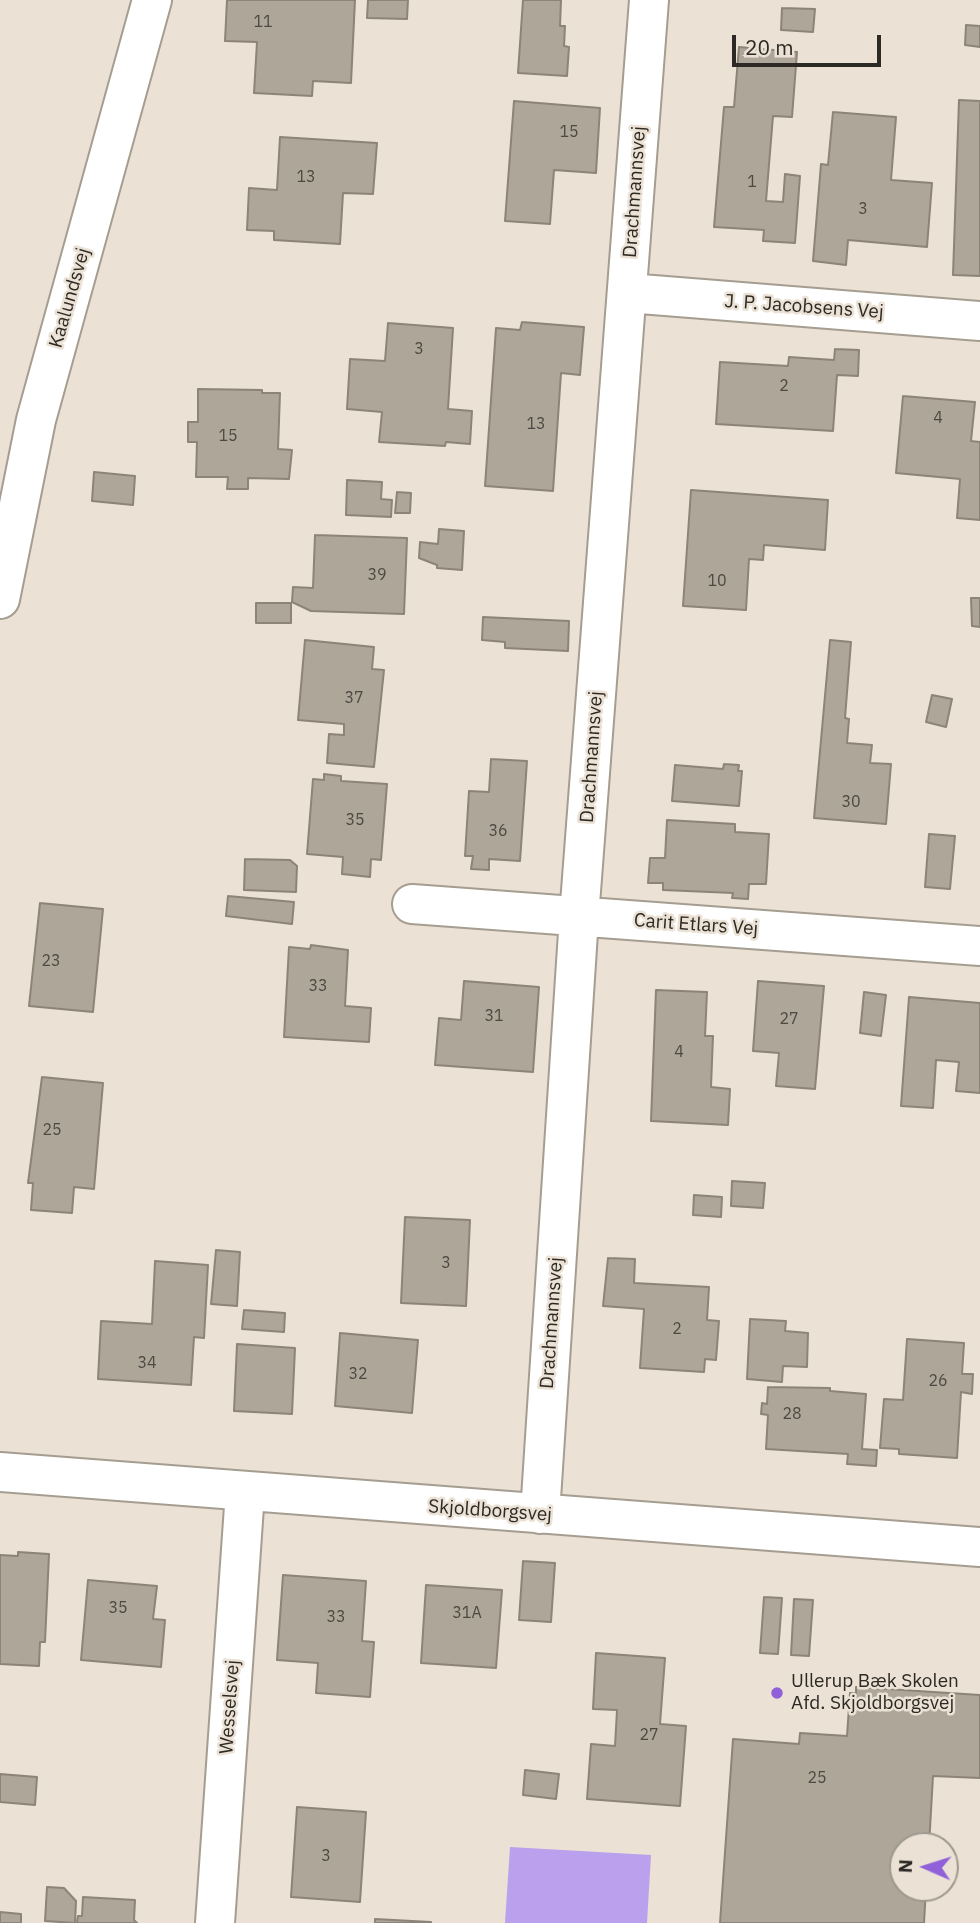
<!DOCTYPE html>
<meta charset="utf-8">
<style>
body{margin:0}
#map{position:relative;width:980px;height:1923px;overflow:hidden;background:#ebe2d5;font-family:"IBM Plex Sans",sans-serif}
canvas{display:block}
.north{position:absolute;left:889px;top:1832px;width:70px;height:70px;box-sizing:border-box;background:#ebe2d5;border:2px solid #9f988f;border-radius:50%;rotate:273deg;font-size:19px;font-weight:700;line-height:28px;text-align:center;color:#2d2a25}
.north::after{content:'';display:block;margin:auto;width:24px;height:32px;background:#9161da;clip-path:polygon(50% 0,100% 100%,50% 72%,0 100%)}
.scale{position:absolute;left:732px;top:35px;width:149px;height:32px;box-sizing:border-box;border:4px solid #2d2a25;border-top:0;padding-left:9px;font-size:21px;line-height:24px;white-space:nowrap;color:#2d2a25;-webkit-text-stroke:5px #ebe2d5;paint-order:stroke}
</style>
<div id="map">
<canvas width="980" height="1923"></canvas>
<div class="north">N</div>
<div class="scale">20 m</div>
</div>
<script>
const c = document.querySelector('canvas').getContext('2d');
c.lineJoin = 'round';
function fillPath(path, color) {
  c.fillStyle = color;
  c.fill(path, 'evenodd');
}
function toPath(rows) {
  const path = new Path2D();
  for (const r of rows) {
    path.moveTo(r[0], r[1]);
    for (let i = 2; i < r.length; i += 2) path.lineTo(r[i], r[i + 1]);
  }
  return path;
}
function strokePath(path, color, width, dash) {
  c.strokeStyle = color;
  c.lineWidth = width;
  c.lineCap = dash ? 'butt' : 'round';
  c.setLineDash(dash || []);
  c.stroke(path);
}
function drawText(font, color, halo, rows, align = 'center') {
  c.font = font + ' "IBM Plex Sans",sans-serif';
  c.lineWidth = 5;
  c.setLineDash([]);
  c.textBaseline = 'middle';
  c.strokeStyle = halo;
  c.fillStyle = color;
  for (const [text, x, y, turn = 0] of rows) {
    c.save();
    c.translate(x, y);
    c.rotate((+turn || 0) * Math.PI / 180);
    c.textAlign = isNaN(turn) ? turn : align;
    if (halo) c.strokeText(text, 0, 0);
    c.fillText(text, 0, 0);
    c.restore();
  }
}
fillPath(toPath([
 [510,1847,651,1855,647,1923,505,1923]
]), '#baa0ed');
const building = toPath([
 [227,0,355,0,351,83,313,81,312,96,254,93,257,42,225,41,227,0],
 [368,0,408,0,407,19,367,18,368,0],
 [523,0,561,0,560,26,565,26,564,46,569,47,567,76,518,73,523,0],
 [782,8,815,9,813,32,781,30,782,8],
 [966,25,980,26,980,47,965,45,966,25],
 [739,47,797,52,792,117,773,116,766,201,783,202,785,174,800,176,795,243,763,241,764,230,714,227,724,107,734,107,739,47],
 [959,100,980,101,980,276,953,275,959,100],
 [514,101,600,108,596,173,554,170,550,224,505,221,514,101],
 [833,112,896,117,891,180,932,183,927,247,848,240,846,265,813,261,821,164,828,165,833,112],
 [280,137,377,143,373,194,343,193,340,244,274,240,274,231,247,230,249,188,277,190,280,137],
 [522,322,584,327,580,375,561,373,553,491,485,486,496,328,520,330,522,322],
 [388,323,453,328,448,409,472,411,470,444,446,442,445,446,379,442,382,412,347,409,350,359,385,361,388,323],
 [835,349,859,350,858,376,837,375,833,431,716,424,720,362,788,366,789,357,834,360,835,349],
 [198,389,262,390,262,393,280,393,278,449,292,450,289,479,248,478,248,489,227,489,228,477,196,477,197,442,188,442,188,422,198,422,198,389],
 [903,396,975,402,971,441,980,442,980,520,957,518,960,479,896,473,903,396],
 [94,472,135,476,133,505,92,501,94,472],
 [347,480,382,482,381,499,392,500,391,517,346,515,347,480],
 [691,490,828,500,825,550,764,545,763,560,749,559,746,610,683,606,691,490],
 [397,492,411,493,410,513,395,513,397,492],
 [439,529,464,531,462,570,437,568,437,565,419,558,420,542,438,544,439,529],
 [315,535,407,538,404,614,311,611,292,602,293,587,313,588,315,535],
 [971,598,980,598,980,627,972,626,971,598],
 [256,603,291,603,291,623,256,623,256,603],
 [483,617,569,621,568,651,505,648,505,642,482,640,483,617],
 [305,640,374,647,372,669,384,670,374,767,327,763,329,734,344,735,344,724,298,720,305,640],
 [830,640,851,642,845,718,849,719,847,743,872,745,870,763,891,764,886,824,814,818,830,640],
 [932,695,952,699,946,727,926,722,932,695],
 [491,759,527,761,520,861,489,859,489,870,471,869,473,856,465,856,469,791,489,792,491,759],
 [724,764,739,765,738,771,742,771,739,806,672,801,675,765,723,769,724,764],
 [324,774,341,776,341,781,387,784,381,860,371,859,370,877,342,874,343,857,307,854,313,779,324,780,324,774],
 [667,820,735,824,735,832,769,834,766,884,749,884,748,899,732,898,733,893,663,890,663,883,648,883,650,858,665,858,667,820],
 [929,834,955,836,950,889,925,887,929,834],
 [245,859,290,860,297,866,296,892,244,890,245,859],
 [228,896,294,902,292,924,226,916,228,896],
 [40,903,103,909,93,1012,29,1006,40,903],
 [311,945,348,950,345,1006,371,1008,369,1042,284,1037,289,947,310,949,311,945],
 [464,981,539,987,533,1072,435,1065,439,1018,461,1020,464,981],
 [758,981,824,986,815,1089,776,1086,779,1053,753,1051,758,981],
 [656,990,707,992,705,1036,713,1036,711,1087,730,1089,728,1125,651,1121,656,990],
 [864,992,886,995,881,1036,860,1033,864,992],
 [909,997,980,1003,980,1093,956,1091,959,1062,936,1060,933,1108,901,1106,909,997],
 [42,1077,103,1083,94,1189,74,1187,72,1213,31,1210,33,1183,28,1183,42,1077],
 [732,1181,765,1183,763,1208,731,1206,732,1181],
 [694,1195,722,1197,721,1217,693,1215,694,1195],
 [405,1217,470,1220,466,1306,401,1303,405,1217],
 [216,1250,240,1252,237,1306,211,1304,216,1250],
 [608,1258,635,1259,634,1283,709,1287,707,1320,719,1321,716,1360,705,1359,704,1372,640,1368,644,1309,603,1306,608,1258],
 [155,1261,208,1265,204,1338,194,1337,191,1385,98,1379,101,1321,152,1324,155,1261],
 [244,1310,285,1313,284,1332,242,1329,244,1310],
 [750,1319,786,1321,785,1331,808,1333,807,1367,783,1366,782,1382,747,1379,750,1319],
 [340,1333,418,1340,412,1413,335,1406,340,1333],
 [907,1339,964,1343,962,1374,973,1374,972,1394,961,1392,957,1458,899,1454,899,1449,880,1448,884,1399,903,1400,907,1339],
 [237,1344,295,1348,292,1414,234,1411,237,1344],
 [768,1387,830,1388,830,1391,866,1394,862,1449,877,1450,876,1466,847,1464,848,1454,766,1449,768,1415,761,1414,762,1403,767,1404,768,1387],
 [18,1552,49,1554,45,1642,40,1642,39,1666,0,1664,0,1555,18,1556,18,1552],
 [523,1561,555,1563,551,1622,519,1620,523,1561],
 [283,1575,366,1581,362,1641,374,1642,370,1697,316,1693,318,1663,277,1660,283,1575],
 [88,1580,157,1586,153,1619,165,1620,161,1667,81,1660,88,1580],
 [426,1585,502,1590,496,1668,421,1663,426,1585],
 [764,1597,782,1598,778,1654,760,1653,764,1597],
 [794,1599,813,1600,809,1656,791,1655,794,1599],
 [596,1653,665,1658,660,1724,686,1726,680,1806,587,1799,591,1744,615,1746,617,1710,593,1709,596,1653],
 [856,1687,980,1695,980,1778,933,1776,929,1846,903,1846,903,1888,926,1888,924,1923,720,1923,733,1739,799,1744,800,1733,847,1736,850,1693,856,1693,856,1687],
 [525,1770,559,1774,556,1799,523,1795,525,1770],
 [0,1774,37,1777,35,1805,0,1802,0,1774],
 [297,1807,366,1812,360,1902,291,1897,297,1807],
 [47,1887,64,1888,76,1901,75,1923,45,1921,47,1887],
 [83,1897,135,1900,134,1920,137,1923,77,1923,78,1916,82,1916,83,1897],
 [0,1912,21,1914,21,1923,0,1923,0,1912],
 [375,1919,431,1922,431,1923,375,1923,375,1919]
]);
fillPath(building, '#aea699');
strokePath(building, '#8c8477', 2);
const minor = toPath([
 [628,293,980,321],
 [0,599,36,420,152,0],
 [412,904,980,946],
 [0,1472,980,1547],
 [540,1514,579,917,649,0],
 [215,1923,245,1492]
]);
strokePath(minor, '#a59d90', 42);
strokePath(minor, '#fff', 38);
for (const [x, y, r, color] of [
 [777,1693,7,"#9161da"]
]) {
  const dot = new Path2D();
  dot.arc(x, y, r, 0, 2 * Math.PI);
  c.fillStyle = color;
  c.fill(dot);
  strokePath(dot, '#ebe2d5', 2.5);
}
drawText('16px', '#4d4942', null, [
 ["11",263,22],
 ["15",569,132],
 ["13",306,177],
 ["1",752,182],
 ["3",863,209],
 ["3",419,349],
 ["2",784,386],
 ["4",938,418],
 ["13",536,424],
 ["15",228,436],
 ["39",377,575],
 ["10",717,581],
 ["37",354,698],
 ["30",851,802],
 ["35",355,820],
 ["36",498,831],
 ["23",51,961],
 ["33",318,986],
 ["31",494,1016],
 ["27",789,1019],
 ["4",679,1052],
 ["25",52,1130],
 ["3",446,1263],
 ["2",677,1329],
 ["34",147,1363],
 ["32",358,1374],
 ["26",938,1381],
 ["28",792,1414],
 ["35",118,1608],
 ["31A",467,1613],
 ["33",336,1617],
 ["27",649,1735],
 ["25",817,1778],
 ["3",326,1856]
]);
drawText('19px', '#2d2a25', '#ebe2d5', [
 ["Drachmannsvej",635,192,-86],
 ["Kaalundsvej",70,298,-74],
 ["J. P. Jacobsens Vej",804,307,4],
 ["Drachmannsvej",592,757,-86],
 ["Carit Etlars Vej",696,925,4],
 ["Drachmannsvej",552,1323,-86],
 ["Skjoldborgsvej",490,1511,4],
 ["Wesselsvej",230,1707,-86]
]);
drawText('19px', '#2d2a25', '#ebe2d5', [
 ["Ullerup Bæk Skolen",791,1682],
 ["Afd. Skjoldborgsvej",791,1704]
], 'left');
</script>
